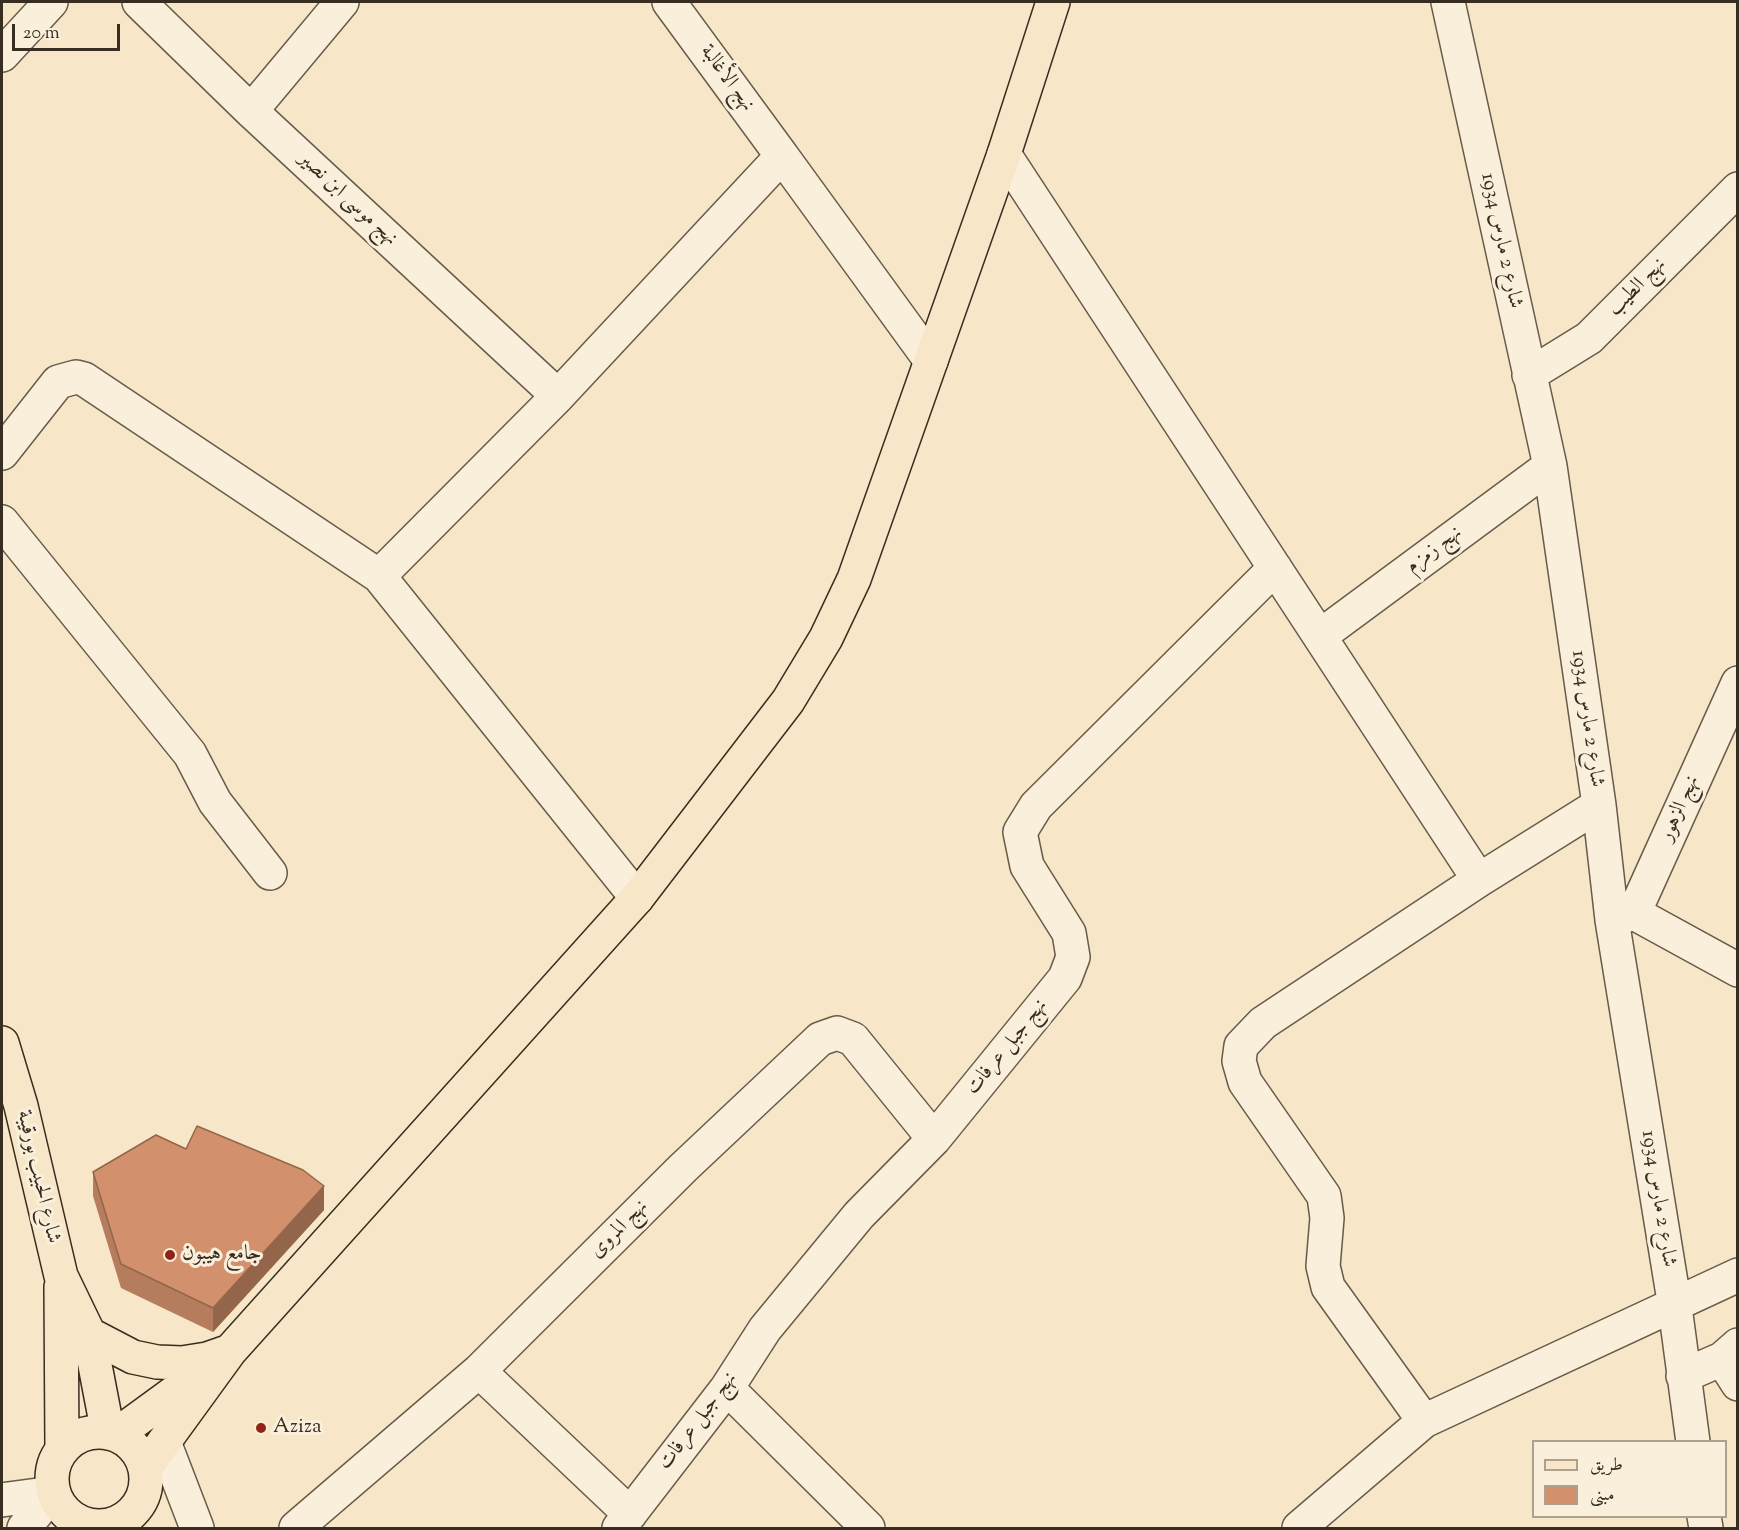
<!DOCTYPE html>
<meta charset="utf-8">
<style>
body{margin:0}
#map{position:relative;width:1739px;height:1530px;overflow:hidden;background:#f7e6c7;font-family:"Sorts Mill Goudy",Amiri,serif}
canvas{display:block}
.frame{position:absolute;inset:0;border:3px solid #372d20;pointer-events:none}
.legend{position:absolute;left:1532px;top:1440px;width:195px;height:78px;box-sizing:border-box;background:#faefdb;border:2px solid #aca190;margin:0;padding:8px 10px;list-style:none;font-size:18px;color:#372d20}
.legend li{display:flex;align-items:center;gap:12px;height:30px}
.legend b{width:30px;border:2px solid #aca190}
.scale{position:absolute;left:12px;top:24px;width:108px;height:27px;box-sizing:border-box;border:3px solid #372d20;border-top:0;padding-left:8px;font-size:18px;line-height:21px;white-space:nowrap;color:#372d20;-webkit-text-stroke:4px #faefdb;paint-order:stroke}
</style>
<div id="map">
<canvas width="1739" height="1530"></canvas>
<div class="frame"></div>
<ul class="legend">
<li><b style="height:8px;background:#f7e6c7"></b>طريق</li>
<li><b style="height:16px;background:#d2916c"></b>مبنى</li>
</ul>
<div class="scale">20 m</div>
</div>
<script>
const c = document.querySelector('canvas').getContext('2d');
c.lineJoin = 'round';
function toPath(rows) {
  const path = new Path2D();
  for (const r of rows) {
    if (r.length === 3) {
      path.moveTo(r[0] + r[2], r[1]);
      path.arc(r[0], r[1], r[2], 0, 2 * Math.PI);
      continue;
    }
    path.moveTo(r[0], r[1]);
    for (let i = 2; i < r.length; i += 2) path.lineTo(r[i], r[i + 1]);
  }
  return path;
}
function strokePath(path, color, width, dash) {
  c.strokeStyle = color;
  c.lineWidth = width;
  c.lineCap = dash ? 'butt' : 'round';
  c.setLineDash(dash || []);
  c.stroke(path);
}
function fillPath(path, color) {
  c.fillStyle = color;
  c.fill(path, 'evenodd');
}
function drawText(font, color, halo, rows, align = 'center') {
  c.font = font + ' "Sorts Mill Goudy",Amiri,serif';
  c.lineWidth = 6;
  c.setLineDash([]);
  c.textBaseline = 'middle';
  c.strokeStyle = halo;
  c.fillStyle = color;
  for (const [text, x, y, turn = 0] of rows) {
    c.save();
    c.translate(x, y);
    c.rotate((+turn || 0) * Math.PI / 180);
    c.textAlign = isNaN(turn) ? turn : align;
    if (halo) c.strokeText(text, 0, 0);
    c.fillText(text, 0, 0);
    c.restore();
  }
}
const minor = toPath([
 [139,2,251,111,558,396],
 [669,2,782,156],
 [1448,2,1550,466,1599,805,1612,920,1675,1307,1693,1442],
 [2,55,51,2],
 [251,111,342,2],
 [1004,154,1479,880,1599,805],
 [1529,375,1589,338,1738,189],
 [2,453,58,382,76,377,84,379,379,576,637,898],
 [2,522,190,754,215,802,270,873],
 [379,576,558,396,782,156,931,361],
 [1320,636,1550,466],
 [1634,913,1738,970],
 [1612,920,1634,913,1738,683],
 [1722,1359,1738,1384],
 [479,1371,630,1514],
 [1683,1376,1722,1359,1738,1345],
 [727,1388,868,1528],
 [1424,1421,1328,1287,1323,1266,1327,1218,1324,1196,1245,1082,1239,1061,1241,1046,1263,1023,1479,880],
 [164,1442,197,1528],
 [2,1500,53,1493],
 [1704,1516,1706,1528],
 [24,1528,53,1493],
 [80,1528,84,1525],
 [296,1528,479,1371,683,1168,820,1039,837,1033,853,1039,934,1139],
 [619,1528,727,1388,765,1329,859,1215,934,1139,1065,978,1073,957,1069,933,1027,866,1020,832,1036,806,1275,568],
 [1299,1528,1424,1421,1738,1275]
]);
const major = toPath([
 [2,1043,21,1106,61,1276,89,1334,108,1433],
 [61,1287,62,1449],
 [89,1334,133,1357,157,1362,182,1363,207,1359,230,1351],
 [99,1479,47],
 [116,1435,205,1370],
 [145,1468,230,1351,637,898,788,701,826,638,854,579,1004,154,1053,2]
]);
strokePath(minor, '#675b4a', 36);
strokePath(major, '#372d20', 36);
strokePath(minor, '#faefdb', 33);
strokePath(major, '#f7e6c7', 33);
fillPath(toPath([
 [186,1149,324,1210,213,1332,121,1288,93,1196,93,1172]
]), '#b57d5d');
fillPath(toPath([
 [324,1186,324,1210,213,1332,213,1308]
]), '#93664c');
const building = toPath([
 [197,1126,303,1170,324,1186,213,1308,121,1264,93,1172,156,1135,186,1149,197,1126]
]);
fillPath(building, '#d2916c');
strokePath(building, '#93664c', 1.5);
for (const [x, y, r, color] of [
 [170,1255,6,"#8f2418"],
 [261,1428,6,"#8f2418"]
]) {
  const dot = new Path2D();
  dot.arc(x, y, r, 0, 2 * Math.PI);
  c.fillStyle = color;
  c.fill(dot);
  strokePath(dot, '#faefdb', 2);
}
drawText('21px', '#372d20', '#faefdb', [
 ["نهج الأغالبة",726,79,54],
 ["نهج موسى ابن نصير",347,200,43],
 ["شارع 2 مارس 1934",1500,241,78],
 ["نهج الطيب",1638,288,-45],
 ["نهج زمزم",1435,551,-37],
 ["شارع 2 مارس 1934",1586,719,82],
 ["نهج الزهور",1681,809,-66],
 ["نهج جبل عرفات",1008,1048,-51],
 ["شارع الحبيب بورقيبة",37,1177,77],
 ["شارع 2 مارس 1934",1657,1199,81],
 ["نهج المروى",620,1230,-45],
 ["نهج جبل عرفات",699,1422,-53]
]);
drawText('21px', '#372d20', '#faefdb', [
 ["جامع هيبون",182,1255],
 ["Aziza",273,1428]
], 'left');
</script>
